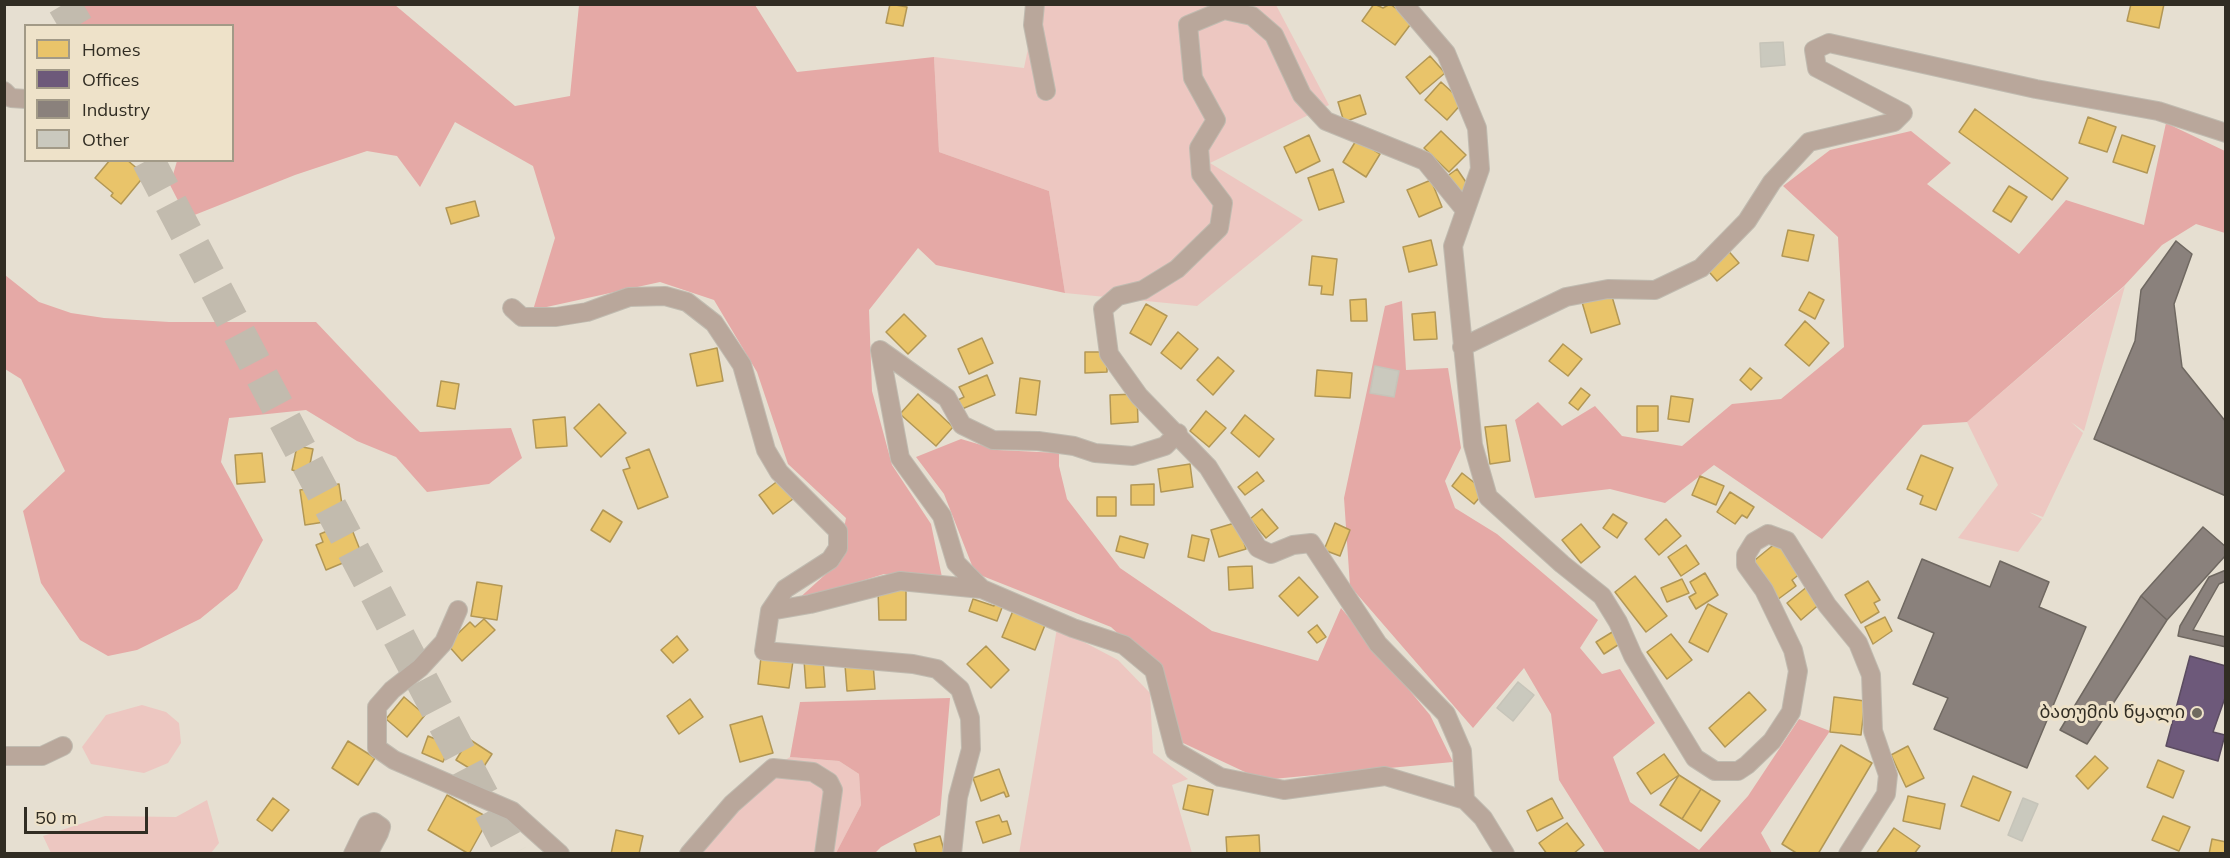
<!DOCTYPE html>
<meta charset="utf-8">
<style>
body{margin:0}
#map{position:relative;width:2230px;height:858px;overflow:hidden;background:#e6dfd1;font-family:Mulish,sans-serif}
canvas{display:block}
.frame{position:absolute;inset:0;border:6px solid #312d23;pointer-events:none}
.legend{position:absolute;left:24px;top:24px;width:210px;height:138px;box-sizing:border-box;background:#eee2c9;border:2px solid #a29a87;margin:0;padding:8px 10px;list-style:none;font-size:18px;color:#312d23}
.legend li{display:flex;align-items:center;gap:12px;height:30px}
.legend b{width:30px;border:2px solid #a29a87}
.scale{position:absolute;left:24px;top:807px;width:124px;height:27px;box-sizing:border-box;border:3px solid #312d23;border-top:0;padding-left:8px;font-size:18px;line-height:21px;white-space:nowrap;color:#312d23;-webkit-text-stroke:4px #eee2c9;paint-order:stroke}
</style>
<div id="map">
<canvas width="2230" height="858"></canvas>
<div class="frame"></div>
<ul class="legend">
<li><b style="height:16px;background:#e9c46a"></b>Homes</li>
<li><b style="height:16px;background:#6d597a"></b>Offices</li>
<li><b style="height:16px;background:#8a817c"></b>Industry</li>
<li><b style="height:16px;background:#cac9be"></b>Other</li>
</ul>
<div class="scale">50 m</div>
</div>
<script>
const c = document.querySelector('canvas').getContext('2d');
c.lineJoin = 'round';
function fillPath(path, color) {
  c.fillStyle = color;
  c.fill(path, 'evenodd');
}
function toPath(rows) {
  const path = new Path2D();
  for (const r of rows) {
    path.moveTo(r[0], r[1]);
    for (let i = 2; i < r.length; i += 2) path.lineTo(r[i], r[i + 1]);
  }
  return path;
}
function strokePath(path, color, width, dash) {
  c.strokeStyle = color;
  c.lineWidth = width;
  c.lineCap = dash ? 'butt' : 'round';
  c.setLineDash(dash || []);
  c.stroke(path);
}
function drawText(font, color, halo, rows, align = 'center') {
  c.font = font + ' Mulish,"Noto Sans Georgian",sans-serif';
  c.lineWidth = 6;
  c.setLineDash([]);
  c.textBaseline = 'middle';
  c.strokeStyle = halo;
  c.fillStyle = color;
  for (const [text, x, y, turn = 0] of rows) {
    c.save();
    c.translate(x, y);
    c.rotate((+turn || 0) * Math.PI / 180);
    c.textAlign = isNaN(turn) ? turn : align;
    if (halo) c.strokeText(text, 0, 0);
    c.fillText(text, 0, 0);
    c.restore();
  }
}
fillPath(toPath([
 [1037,5,1276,5,1329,105,1210,163,1303,220,1197,306,1065,293,1049,191,939,152,934,57,1024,68],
 [2125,286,2084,431,2071,422,2083,433,2043,517,2029,512,2042,519,2018,552,1958,538,1998,485,1967,422],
 [1057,628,1118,660,1150,693,1153,753,1188,779,1172,785,1192,853,1019,854],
 [142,705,166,712,179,723,181,743,168,763,144,773,91,764,82,747,106,715],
 [790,757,839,761,859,774,861,805,836,853,701,854,736,792],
 [207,800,219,843,211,853,51,853,43,836,105,816,176,817]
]), '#edc7c1');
fillPath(toPath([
 [63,5,395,5,515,106,570,96,579,5,755,5,797,72,934,57,939,152,1049,191,1065,293,936,265,918,248,869,310,872,391,892,465,931,524,943,582,884,574,796,601,837,564,846,518,788,464,757,372,714,300,660,282,533,310,555,238,533,166,455,122,420,187,397,156,367,151,295,175,187,218,170,185,177,161,232,160,232,26,75,25],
 [2166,123,2225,151,2225,233,2196,224,2162,245,2124,286,1967,422,1923,425,1822,539,1714,465,1665,503,1610,489,1535,498,1515,420,1538,402,1562,426,1595,406,1622,436,1682,446,1732,404,1781,399,1844,347,1838,237,1783,186,1830,150,1911,131,1951,163,1927,184,2019,254,2066,200,2144,225],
 [5,275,39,302,71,313,104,318,169,322,316,322,420,432,511,428,522,458,489,484,427,492,396,457,357,441,306,410,229,418,221,462,263,540,237,589,200,619,137,650,108,656,80,640,41,583,23,511,65,471,21,379,5,369],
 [1402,301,1406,370,1448,368,1461,448,1445,481,1455,508,1497,534,1598,620,1580,648,1602,674,1620,669,1655,723,1613,757,1630,802,1699,850,1748,796,1799,719,1830,731,1761,833,1772,853,1605,853,1559,780,1551,714,1524,668,1473,728,1350,586,1344,498,1385,306],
 [961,439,998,450,1059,453,1059,466,1067,499,1120,568,1212,631,1318,661,1341,608,1430,715,1453,762,1262,780,1181,742,1164,676,1111,627,975,573,944,494,916,457],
 [950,698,940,815,881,847,875,853,836,853,861,805,859,774,839,761,790,757,800,702]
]), '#e5a9a6');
const homes = toPath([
 [890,4,907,7,903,26,886,23,890,4],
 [1374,4,1383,8,1390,4,1413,21,1395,45,1362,21,1374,4],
 [2131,4,2164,4,2159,28,2127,21,2131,4],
 [1430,56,1445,73,1420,94,1406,77,1430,56],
 [1441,82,1463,102,1447,120,1425,100,1441,82],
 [1360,95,1366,114,1344,122,1338,102,1360,95],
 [1975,109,2068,178,2052,200,1959,132,1975,109],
 [2088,117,2116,127,2107,152,2079,143,2088,117],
 [1441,131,1466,155,1449,172,1424,148,1441,131],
 [1309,135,1320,161,1296,173,1284,147,1309,135],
 [2122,135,2155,146,2147,173,2113,162,2122,135],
 [1357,139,1380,154,1366,177,1343,162,1357,139],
 [110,160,127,160,145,175,121,204,111,196,113,193,95,178,110,160],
 [1333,169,1344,202,1319,210,1308,178,1333,169],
 [1457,169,1470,188,1459,196,1446,177,1457,169],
 [1431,180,1442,207,1419,217,1407,190,1431,180],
 [2009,186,2027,197,2011,222,1993,211,2009,186],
 [475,201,479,216,451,224,446,208,475,201],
 [1788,230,1814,235,1808,261,1782,256,1788,230],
 [1431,240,1437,265,1409,272,1403,247,1431,240],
 [1725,247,1739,263,1717,281,1704,266,1725,247],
 [1312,256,1337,259,1333,295,1321,294,1322,286,1309,285,1312,256],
 [1809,292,1824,300,1815,319,1799,310,1809,292],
 [1611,293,1620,324,1591,333,1582,302,1611,293],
 [1366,299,1367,321,1351,321,1350,300,1366,299],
 [1146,304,1167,316,1151,345,1130,333,1146,304],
 [1435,312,1437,339,1414,340,1412,314,1435,312],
 [904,314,926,336,908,354,886,332,904,314],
 [1805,321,1829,343,1809,366,1785,345,1805,321],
 [1178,332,1198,349,1181,369,1161,353,1178,332],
 [982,338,993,363,969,374,958,349,982,338],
 [1563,344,1582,359,1568,376,1549,361,1563,344],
 [717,348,723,381,697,386,690,354,717,348],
 [1085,352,1107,352,1107,372,1085,373,1085,352],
 [1218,357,1234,371,1213,395,1197,380,1218,357],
 [1750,368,1762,378,1751,390,1740,380,1750,368],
 [1317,370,1352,373,1350,398,1315,396,1317,370],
 [987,375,995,395,962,409,958,400,964,397,959,387,987,375],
 [1020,378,1040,381,1036,415,1016,413,1020,378],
 [441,381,459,384,455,409,437,406,441,381],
 [1581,388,1590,395,1578,410,1569,403,1581,388],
 [918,394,953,427,936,446,900,414,918,394],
 [1137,394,1138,422,1111,424,1110,395,1137,394],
 [1671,396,1693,399,1689,422,1668,419,1671,396],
 [599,404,626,433,601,457,574,428,599,404],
 [1637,406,1658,406,1658,431,1637,432,1637,406],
 [1206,411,1226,428,1209,447,1190,431,1206,411],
 [1245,415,1274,439,1259,457,1231,433,1245,415],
 [565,417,567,446,536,448,533,420,565,417],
 [1506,425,1510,461,1490,464,1485,427,1506,425],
 [297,446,313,449,308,474,292,470,297,446],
 [649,449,668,497,638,509,623,470,630,468,626,458,649,449],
 [262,453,265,482,237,484,235,455,262,453],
 [1921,455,1953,468,1936,510,1920,504,1923,496,1907,489,1921,455],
 [1190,464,1193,487,1161,492,1158,469,1190,464],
 [1257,472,1264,481,1245,495,1238,487,1257,472],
 [1462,473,1485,491,1474,504,1452,486,1462,473],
 [1700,476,1724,486,1716,505,1692,495,1700,476],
 [779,480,793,499,773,514,759,495,779,480],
 [339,484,344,519,305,525,300,490,339,484],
 [1154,484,1154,505,1131,505,1131,485,1154,484],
 [1730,492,1754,507,1747,518,1742,515,1735,524,1717,512,1730,492],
 [1097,497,1116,497,1116,516,1097,516,1097,497],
 [1262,509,1278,528,1266,538,1250,519,1262,509],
 [603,510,622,522,610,542,591,530,603,510],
 [1613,514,1627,523,1617,538,1603,528,1613,514],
 [1666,519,1681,536,1659,555,1645,539,1666,519],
 [349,522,362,555,326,570,316,545,323,542,320,534,349,522],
 [1238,522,1246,549,1219,557,1211,530,1238,522],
 [1335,523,1350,530,1340,556,1324,550,1335,523],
 [1581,524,1600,547,1581,563,1562,540,1581,524],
 [1192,535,1209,539,1204,561,1188,557,1192,535],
 [1120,536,1148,544,1144,558,1116,551,1120,536],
 [1777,542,1801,573,1792,580,1796,586,1777,600,1750,564,1777,542],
 [1686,545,1699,564,1681,576,1668,557,1686,545],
 [1252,566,1253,588,1229,590,1228,567,1252,566],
 [1705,573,1718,595,1696,609,1689,597,1696,593,1690,582,1705,573],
 [1635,576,1667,616,1646,632,1615,592,1635,576],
 [1299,577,1318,597,1298,616,1279,596,1299,577],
 [1682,579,1689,593,1667,602,1661,588,1682,579],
 [1868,581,1880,600,1874,603,1879,612,1861,623,1845,595,1868,581],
 [477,582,502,586,497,620,471,616,477,582],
 [1808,586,1822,602,1801,620,1787,603,1808,586],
 [906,588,906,620,879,620,878,589,906,588],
 [973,599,994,606,996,602,1003,605,997,621,969,611,973,599],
 [1708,604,1727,614,1708,652,1689,642,1708,604],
 [1015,606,1047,620,1035,650,1002,637,1015,606],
 [1885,617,1892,631,1873,644,1865,627,1885,617],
 [484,619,495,630,462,661,447,644,470,622,475,627,484,619],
 [1317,625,1326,637,1317,643,1308,632,1317,625],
 [1614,631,1621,643,1604,654,1596,642,1614,631],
 [1671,634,1692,660,1667,679,1647,652,1671,634],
 [677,636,688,650,673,663,661,650,677,636],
 [986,646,1009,670,991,688,967,664,986,646],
 [761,657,793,661,789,688,758,684,761,657],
 [823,659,825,687,806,688,804,660,823,659],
 [873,663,875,689,847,691,845,665,873,663],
 [1749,692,1766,710,1725,747,1709,728,1749,692],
 [404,697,425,715,407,737,386,719,404,697],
 [1834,697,1865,701,1861,735,1830,732,1834,697],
 [690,699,703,717,679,734,667,716,690,699],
 [762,716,773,753,740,762,730,725,762,716],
 [428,736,450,745,443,762,422,753,428,736],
 [469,739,492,754,479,774,456,760,469,739],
 [348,741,375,758,358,785,332,768,348,741],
 [1841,745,1872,763,1818,854,1798,854,1782,844,1841,745],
 [1908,746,1924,778,1906,787,1891,755,1908,746],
 [1664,754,1679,775,1651,794,1637,773,1664,754],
 [2095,756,2108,768,2088,789,2076,776,2095,756],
 [2158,760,2184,771,2173,798,2147,787,2158,760],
 [999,769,1009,796,1006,797,1004,792,981,801,973,778,999,769],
 [1679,775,1701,789,1682,819,1660,805,1679,775],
 [1973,776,2011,792,1999,821,1961,806,1973,776],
 [1188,785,1213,790,1208,815,1183,809,1188,785],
 [1701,789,1720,801,1701,831,1682,819,1701,789],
 [447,795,489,818,469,854,428,830,447,795],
 [1908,796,1945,804,1940,829,1903,821,1908,796],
 [273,798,289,810,272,831,257,820,273,798],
 [1552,798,1563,818,1537,831,1527,811,1552,798],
 [999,815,1002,822,1007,821,1011,834,983,843,976,822,999,815],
 [2163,816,2190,827,2179,851,2152,840,2163,816],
 [1567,823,1584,845,1573,854,1547,854,1539,843,1567,823],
 [1894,828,1920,846,1914,854,1876,854,1894,828],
 [616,830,643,836,639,854,611,854,616,830],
 [1259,835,1260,854,1227,854,1226,837,1259,835],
 [940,836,945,854,917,854,914,844,940,836],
 [2212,839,2226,842,2226,854,2209,854,2212,839]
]);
fillPath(homes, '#e9c46a');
strokePath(homes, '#b29755', 1.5);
const offices = toPath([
 [2190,656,2226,666,2226,695,2213,732,2225,735,2218,761,2166,746,2190,656]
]);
fillPath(offices, '#6d597a');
strokePath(offices, '#5b4c60', 1.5);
const industry = toPath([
 [2176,241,2192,254,2174,304,2182,367,2226,422,2226,496,2094,439,2135,341,2141,290,2176,241],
 [2203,527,2226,547,2226,555,2167,620,2141,596,2203,527],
 [1922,559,1990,587,2000,561,2049,582,2039,607,2086,627,2027,768,1934,729,1948,698,1913,684,1934,633,1898,618,1922,559],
 [2226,570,2226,581,2219,584,2193,630,2226,637,2226,647,2178,636,2180,626,2209,577,2226,570],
 [2141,596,2167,620,2087,744,2060,730,2141,596]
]);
fillPath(industry, '#8a817c');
strokePath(industry, '#6f6861', 1.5);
const building = toPath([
 [1783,42,1785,65,1761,67,1760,43,1783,42],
 [1375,366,1399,371,1394,397,1370,393,1375,366],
 [1518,682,1534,695,1513,721,1497,708,1518,682],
 [2023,798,2038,804,2022,841,2008,835,2023,798]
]);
fillPath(building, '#cac9be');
strokePath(building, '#c6c4b9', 1.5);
strokePath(toPath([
 [64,4,77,26],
 [148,160,513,854]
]), '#c2bbae', 33, [33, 16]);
const street = toPath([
 [1035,4,1033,25,1046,91],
 [1404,4,1446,53,1477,128,1480,169,1453,246,1473,445,1488,497,1562,564,1602,596,1618,622,1633,656,1695,758,1715,771,1738,771,1747,765,1772,741,1791,712,1798,671,1793,650,1764,590,1746,565,1746,555,1754,542,1768,534,1787,541,1827,605,1858,643,1871,675,1873,731,1888,775,1886,794,1848,854],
 [4,91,11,98,26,99],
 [512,308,522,317,556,317,587,312,629,297,665,296,687,302,714,323,742,365,766,450,779,472,838,531,838,548,830,560,785,589,770,611],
 [1462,347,1566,297,1608,289,1655,290,1701,268,1747,221,1772,182,1809,142,1894,122,1903,113,1817,68,1814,50,1829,43,2036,89,2158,111,2226,133],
 [880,350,947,398,962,425,993,440,1038,441,1074,446,1095,453,1133,456,1165,446,1178,433],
 [880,350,900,458,942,516,956,563,982,589],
 [458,610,444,642,420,668,392,690,377,707,377,748,394,760,512,811,560,854],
 [4,756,42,756,63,746],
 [1465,800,1462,751,1446,714,1378,644,1311,543,1293,545,1271,554,1258,548,1208,467,1139,396,1109,354,1103,309,1118,296,1143,290,1177,269,1219,228,1223,203,1201,174,1199,148,1216,120,1193,78,1188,25,1224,10,1252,16,1274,35,1302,95,1326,121,1425,161,1465,210],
 [353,854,367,825,374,822,381,827,379,833,368,854],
 [689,854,732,804,773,768,813,772,829,782,833,790,824,854],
 [952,854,958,797,971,749,970,718,960,689,937,669,913,664,764,651,770,611,810,604,900,581,982,589,1073,628,1124,645,1154,670,1175,751,1220,777,1284,790,1385,776,1465,800,1483,818,1505,854]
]);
strokePath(street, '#c0bbb0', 20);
strokePath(street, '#b9a79b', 18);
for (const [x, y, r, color] of [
 [2197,713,6,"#706b60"]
]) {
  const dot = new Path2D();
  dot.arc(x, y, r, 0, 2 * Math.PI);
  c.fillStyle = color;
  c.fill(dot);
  strokePath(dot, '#eee2c9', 2);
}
drawText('18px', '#312d23', '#eee2c9', [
 ["ბათუმის წყალი",2185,713]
], 'right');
</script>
